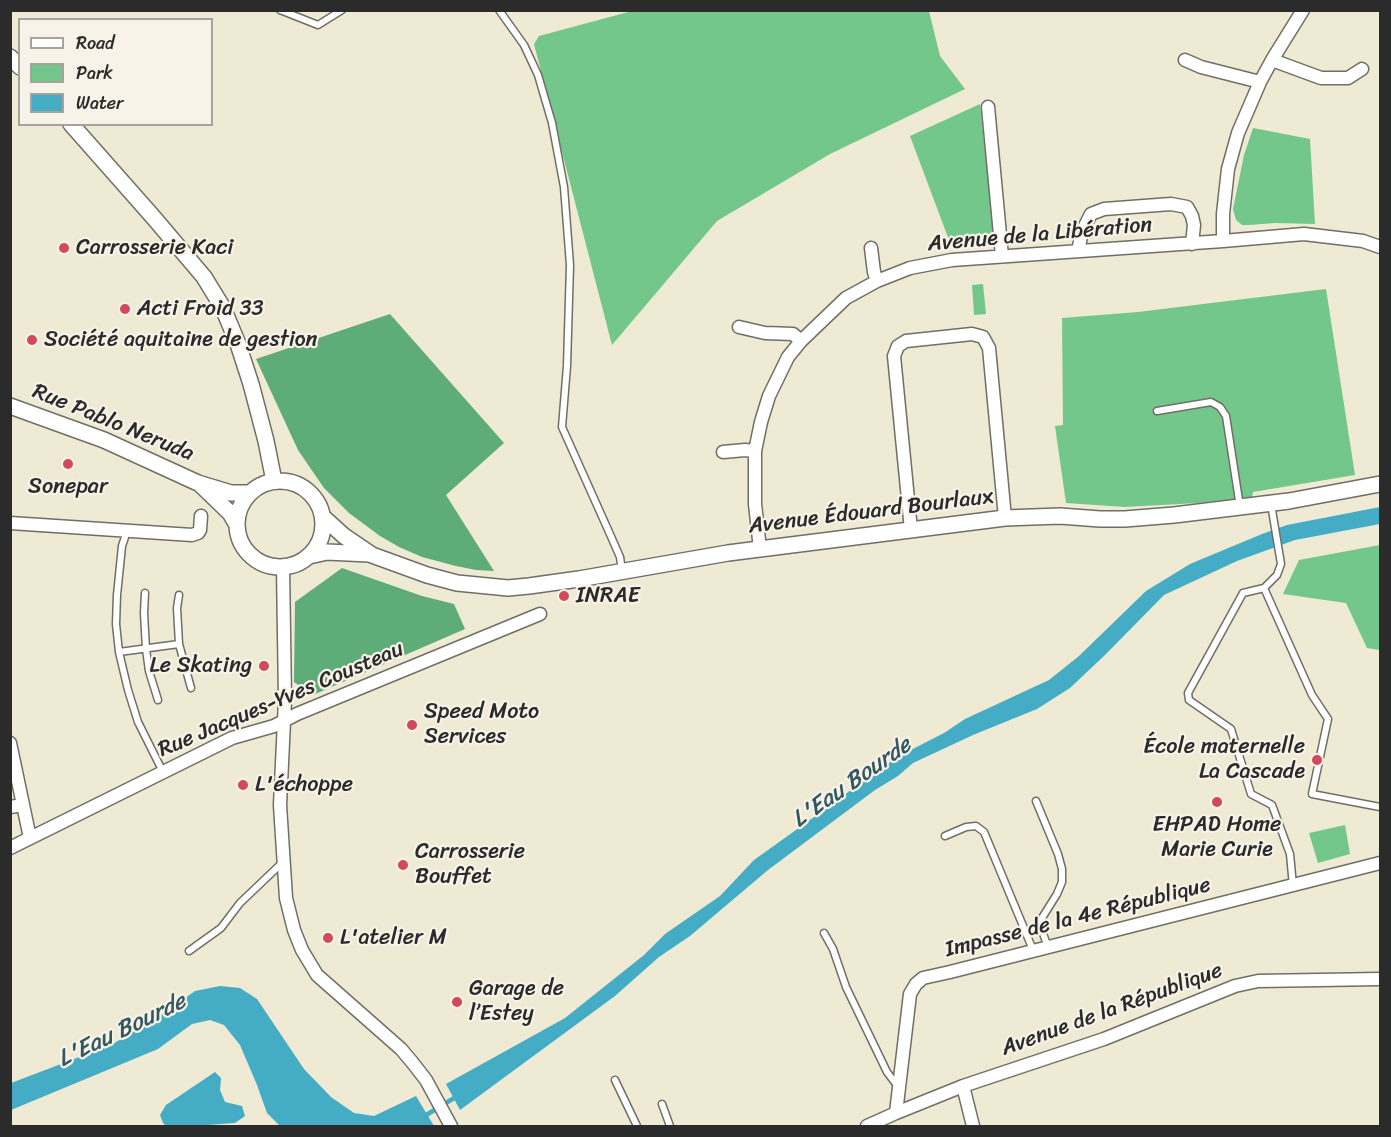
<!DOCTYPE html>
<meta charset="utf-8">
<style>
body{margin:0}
#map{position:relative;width:1391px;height:1137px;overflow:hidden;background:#efead3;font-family:Sriracha,sans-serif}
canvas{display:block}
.frame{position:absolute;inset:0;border:12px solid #2b2b2b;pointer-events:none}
.legend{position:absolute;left:18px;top:18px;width:195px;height:108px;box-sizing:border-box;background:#f7f3e8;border:2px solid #a5a39c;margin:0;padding:8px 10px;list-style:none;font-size:18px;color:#2b2b2b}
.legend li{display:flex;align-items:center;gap:12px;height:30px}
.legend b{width:30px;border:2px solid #a5a39c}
</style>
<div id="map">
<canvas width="1391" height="1137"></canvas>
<div class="frame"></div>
<ul class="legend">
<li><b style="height:8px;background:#fff"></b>Road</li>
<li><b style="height:16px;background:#73c78b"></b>Park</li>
<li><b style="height:16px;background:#45acc5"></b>Water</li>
</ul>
</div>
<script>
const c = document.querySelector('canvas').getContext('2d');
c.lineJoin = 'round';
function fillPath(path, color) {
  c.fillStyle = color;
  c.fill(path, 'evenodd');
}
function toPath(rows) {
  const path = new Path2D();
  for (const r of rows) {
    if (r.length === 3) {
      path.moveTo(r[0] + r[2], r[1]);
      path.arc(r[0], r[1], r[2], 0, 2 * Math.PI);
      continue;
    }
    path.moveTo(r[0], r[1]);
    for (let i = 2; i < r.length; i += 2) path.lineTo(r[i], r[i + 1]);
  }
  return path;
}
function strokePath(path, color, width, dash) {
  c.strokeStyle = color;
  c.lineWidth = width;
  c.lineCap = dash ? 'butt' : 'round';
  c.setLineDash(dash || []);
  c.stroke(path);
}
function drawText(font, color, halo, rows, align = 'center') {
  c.font = font + ' Sriracha,sans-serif';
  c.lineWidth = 4.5;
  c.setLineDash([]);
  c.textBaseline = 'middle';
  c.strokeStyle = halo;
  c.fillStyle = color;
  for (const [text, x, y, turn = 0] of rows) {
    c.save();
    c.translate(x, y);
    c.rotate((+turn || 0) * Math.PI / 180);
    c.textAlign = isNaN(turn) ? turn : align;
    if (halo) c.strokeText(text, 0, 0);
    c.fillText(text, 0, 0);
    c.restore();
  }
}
fillPath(toPath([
 [632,11,929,11,940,56,965,89,830,154,717,221,612,345,534,44,539,36],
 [980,104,995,244,952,248,910,136],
 [1253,128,1310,139,1315,224,1275,223,1249,225,1242,225,1236,220,1233,209,1244,155],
 [983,284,986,314,974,315,972,285],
 [1326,289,1355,475,1253,492,1252,497,1198,503,1125,507,1066,503,1055,426,1063,425,1062,318,1138,312],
 [1380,545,1380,650,1367,648,1346,603,1283,594,1299,560],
 [1345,825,1350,854,1318,863,1309,833]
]), '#73c78b');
fillPath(toPath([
 [390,314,504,443,446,495,494,571,476,570,456,566,422,557,399,547,380,536,349,513,324,488,298,450,256,359],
 [342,568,422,596,454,604,465,629,313,695,294,682,295,602]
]), '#5eac77');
fillPath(toPath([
 [1380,507,1380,524,1295,540,1237,561,1164,595,1105,655,1070,688,1037,709,973,735,913,763,898,776,875,790,768,870,690,936,659,957,615,996,460,1110,446,1084,565,1018,644,955,665,934,720,896,754,860,831,805,868,777,899,756,944,733,965,719,1049,680,1079,656,1146,591,1190,564,1262,534,1287,525],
 [220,986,240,988,257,999,304,1069,331,1097,354,1113,374,1116,416,1096,434,1126,280,1126,267,1113,257,1085,240,1045,224,1025,210,1020,192,1024,158,1049,11,1110,11,1083,111,1045,160,1016,195,991],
 [215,1072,221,1078,220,1090,225,1102,242,1106,245,1116,235,1123,195,1126,166,1126,163,1123,160,1115,166,1105]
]), '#45acc5');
strokePath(toPath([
 [423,1117,459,1095]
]), '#45acc5', 4.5);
const service = toPath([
 [280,10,318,25,342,10],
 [499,10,524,45,538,75,552,123,564,187,570,265,567,366,562,427,609,532,620,557,622,571],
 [1157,411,1211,402,1220,407,1226,416,1240,507],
 [1271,504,1281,564,1277,575,1264,588,1243,593,1188,693,1189,700,1231,729,1251,794,1272,805,1290,854,1293,886],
 [127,531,122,546,117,595,116,624,119,652,128,690,138,722,163,772],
 [1264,588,1312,695,1328,719,1312,794,1380,807],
 [145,593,144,613,146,649,149,671,158,700],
 [179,644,191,688],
 [119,652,179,644,177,608,179,595],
 [1036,801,1058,854,1062,869,1062,882,1057,894,1042,918,1042,931,1048,947],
 [945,836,966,827,976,826,984,832,1033,950],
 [824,933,833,949,846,987,887,1072,899,1088],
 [189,951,221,928,240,903,283,862],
 [615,1080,637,1126],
 [662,1104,670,1126]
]);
const minor = toPath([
 [1185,60,1201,67,1260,82],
 [1272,60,1321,78,1348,78,1362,69],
 [988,107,1002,256],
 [1223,241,1223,214,1228,169,1238,133,1260,82,1272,60,1303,10],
 [871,248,874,272,877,281],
 [1078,251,1082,232,1091,214,1104,209,1171,204,1187,207,1192,216,1194,225,1192,244],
 [739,327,765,333,793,334,801,341],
 [723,452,745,450,755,451],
 [10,523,192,535,198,533,200,530,201,516],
 [911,530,894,356,898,346,906,341,972,334,983,337,989,348,1005,518],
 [760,549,755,504,755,451,761,422,769,396,788,357,801,341,846,298,877,281,910,268,952,260,1223,241,1304,234,1363,241,1380,247],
 [283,567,285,700,280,805,286,898,294,930,302,950,317,975,401,1049,412,1062,426,1080,451,1126],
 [10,743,30,838],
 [10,807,23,805],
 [10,848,232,738,274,726,297,714,540,614],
 [963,1086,973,1126],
 [896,1113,910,994,916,984,923,978,950,972,1380,863],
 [867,1126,896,1113,963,1086,1104,1039,1235,986,1258,981,1380,979]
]);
const tertiary = toPath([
 [10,57,20,67],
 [71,124,154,218,204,277,223,308,238,344,251,384,266,441,274,481],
 [10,406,104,440,198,483,231,493,250,493],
 [280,524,43],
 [201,485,230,513,237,525],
 [323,517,344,536,372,555,427,575,457,583,508,588,529,586,579,579,728,553,1005,518,1060,516,1100,519,1125,519,1174,515,1289,501,1380,484],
 [309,556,327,552,369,554]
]);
strokePath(service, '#706e66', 9);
strokePath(minor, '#706e66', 15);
strokePath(tertiary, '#706e66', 18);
strokePath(service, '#fff', 6);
strokePath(minor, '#fff', 12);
strokePath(tertiary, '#fff', 15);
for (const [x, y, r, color] of [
 [64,248,6,"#d1495b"],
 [125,309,6,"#d1495b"],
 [32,340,6,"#d1495b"],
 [68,464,6,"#d1495b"],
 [564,596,6,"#d1495b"],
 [264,666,6,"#d1495b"],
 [412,725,6,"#d1495b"],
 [1317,760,6,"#d1495b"],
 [243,785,6,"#d1495b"],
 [1217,802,6,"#d1495b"],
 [403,865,6,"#d1495b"],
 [328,938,6,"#d1495b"],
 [457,1002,6,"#d1495b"]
]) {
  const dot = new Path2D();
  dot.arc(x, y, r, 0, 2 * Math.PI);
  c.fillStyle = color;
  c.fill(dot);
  strokePath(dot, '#f7f3e8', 2);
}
drawText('22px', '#2b2b2b', '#f7f3e8', [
 ["Avenue de la Libération",1040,235,-5],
 ["Rue Pablo Neruda",113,423,22],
 ["Avenue Édouard Bourlaux",871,512,-7],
 ["Rue Jacques-Yves Cousteau",281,700,-23],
 ["Impasse de la 4e République",1078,918,-14],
 ["Avenue de la République",1112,1010,-20]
]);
drawText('22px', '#2b2b2b', '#f7f3e8', [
 ["Carrosserie Kaci",76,248],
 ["Acti Froid 33",137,309],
 ["Société aquitaine de gestion",44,340],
 ["Sonepar",68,487,"center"],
 ["INRAE",576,596],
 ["Le Skating",252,666,"right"],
 ["Speed Moto",424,712],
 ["Services",424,737],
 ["École maternelle",1305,747,"right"],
 ["La Cascade",1305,772,"right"],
 ["L'échoppe",255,785],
 ["EHPAD Home",1217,825,"center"],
 ["Marie Curie",1217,850,"center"],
 ["Carrosserie",415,852],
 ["Bouffet",415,877],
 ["L'atelier M",340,938],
 ["Garage de",469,989],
 ["l’Estey",469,1014]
], 'left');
drawText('italic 24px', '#345861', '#f7f3e8', [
 ["L'Eau Bourde",852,783,-35],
 ["L'Eau Bourde",122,1031,-26]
]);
</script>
